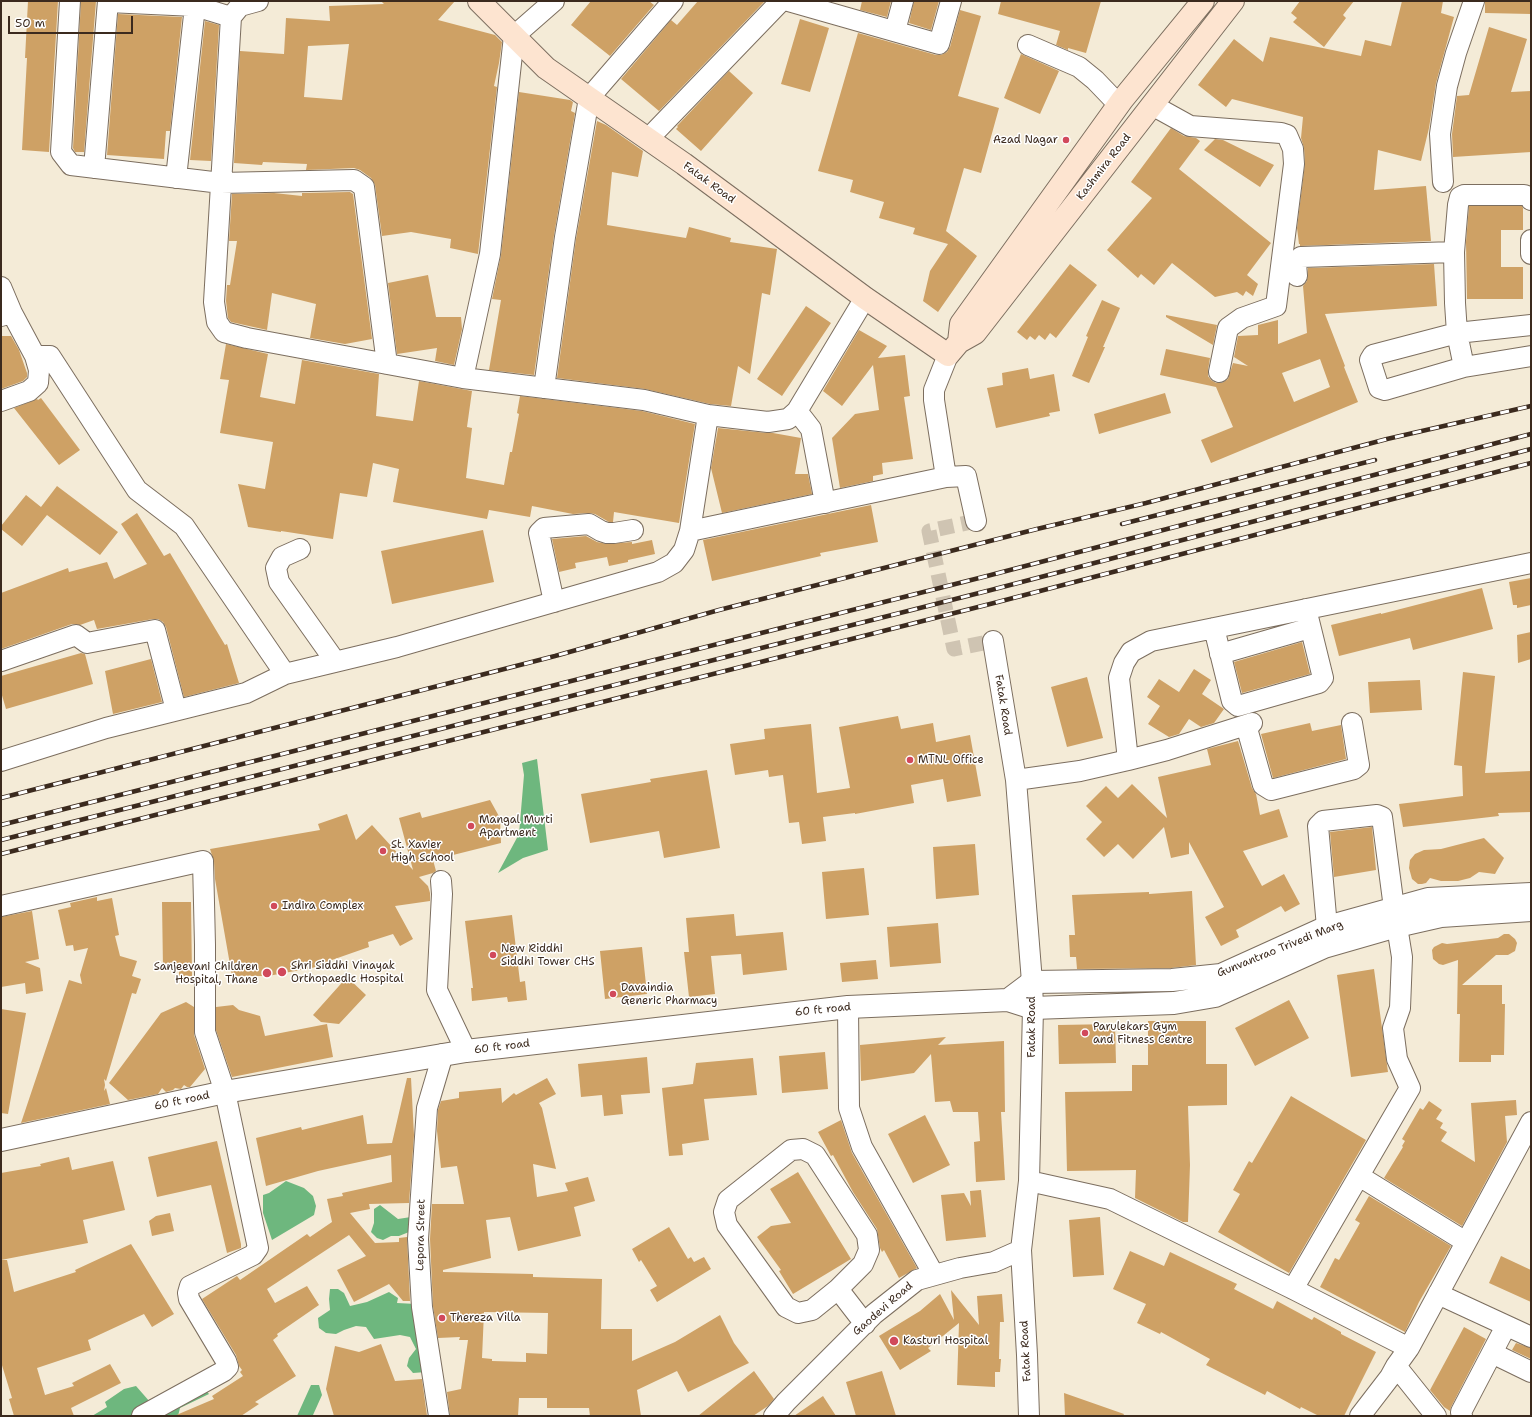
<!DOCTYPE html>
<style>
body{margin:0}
#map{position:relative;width:1532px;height:1417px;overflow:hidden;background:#f4ebd7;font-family:"Shantell Sans",sans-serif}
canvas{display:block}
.frame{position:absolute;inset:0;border:2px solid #3b2a1e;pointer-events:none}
.scale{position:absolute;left:8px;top:16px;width:125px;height:18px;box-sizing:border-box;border:2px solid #3b2a1e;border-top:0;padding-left:5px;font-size:12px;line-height:14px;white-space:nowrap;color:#3b2a1e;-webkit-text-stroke:3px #fff;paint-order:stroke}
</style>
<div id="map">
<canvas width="1532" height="1417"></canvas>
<div class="frame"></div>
<div class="scale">50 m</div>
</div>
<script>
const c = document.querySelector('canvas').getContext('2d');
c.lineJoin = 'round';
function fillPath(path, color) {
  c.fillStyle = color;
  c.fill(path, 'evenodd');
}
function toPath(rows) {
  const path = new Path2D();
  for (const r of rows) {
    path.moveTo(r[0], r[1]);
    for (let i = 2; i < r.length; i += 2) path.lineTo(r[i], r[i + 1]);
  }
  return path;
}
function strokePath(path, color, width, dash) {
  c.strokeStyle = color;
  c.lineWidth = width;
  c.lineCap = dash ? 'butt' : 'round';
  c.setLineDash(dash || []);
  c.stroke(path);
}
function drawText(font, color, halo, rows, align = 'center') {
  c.font = font + ' "Shantell Sans",sans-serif';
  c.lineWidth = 3;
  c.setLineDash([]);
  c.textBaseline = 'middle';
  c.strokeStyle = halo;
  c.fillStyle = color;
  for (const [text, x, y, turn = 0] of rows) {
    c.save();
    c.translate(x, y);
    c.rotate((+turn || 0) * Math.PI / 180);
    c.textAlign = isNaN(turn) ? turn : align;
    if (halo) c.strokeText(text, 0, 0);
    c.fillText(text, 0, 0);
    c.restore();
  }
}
fillPath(toPath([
 [537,759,548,850,523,858,498,873,519,834,524,775,522,763],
 [286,1181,304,1188,313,1196,316,1206,314,1215,272,1240,263,1213,263,1195,269,1193],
 [380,1205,398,1219,411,1217,414,1230,399,1236,391,1236,383,1240,377,1238,371,1232,374,1223,374,1209],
 [330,1289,338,1289,344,1293,350,1306,367,1302,389,1292,398,1298,397,1303,416,1304,426,1372,413,1373,407,1366,409,1358,416,1349,410,1337,400,1335,374,1339,366,1327,356,1326,344,1330,336,1334,326,1333,319,1328,318,1318,330,1310,329,1299],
 [311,1385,319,1385,322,1395,313,1415,312,1416,297,1416],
 [136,1386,150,1402,147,1407,130,1416,92,1416,107,1407,105,1402,124,1389],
 [204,1388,209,1394,180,1408,178,1416,151,1416]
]), '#6eb77e');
fillPath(toPath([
 [28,1,58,1,49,152,22,150,27,58,25,58],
 [81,1,96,1,84,152,75,152,73,148],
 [381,1,455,1,438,20,495,35,502,42,499,63,494,86,497,87,478,254,450,248,451,239,411,232,382,236,375,185,371,178,360,170,354,168,306,170,307,164,263,162,262,165,234,163,240,51,284,54,286,18,330,21,329,6,384,4],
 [349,44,342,100,304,97,308,46],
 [591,1,649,1,654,5,610,56,571,25],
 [698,1,765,1,659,111,621,79,671,20,677,25],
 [862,1,891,1,887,17,860,10],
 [914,1,939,1,931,30,909,23],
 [1001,1,1101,1,1086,53,1068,48,1068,50,1056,45,1060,31,998,14],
 [1300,1,1354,1,1343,15,1346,18,1324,47,1293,22,1297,18,1291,13],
 [1402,1,1443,1,1441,13,1454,17,1436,83,1429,128,1421,161,1378,150,1374,190,1426,186,1431,241,1300,246,1300,244,1299,244,1297,228,1305,163,1304,148,1301,138,1303,117,1232,99,1226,107,1198,85,1234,39,1263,62,1270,37,1361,56,1365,40,1391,46],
 [1485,1,1531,1,1531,14,1485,13],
 [960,10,981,16,958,96,999,108,981,173,964,168,946,231,977,256,938,312,923,301,930,271,948,244,913,234,915,228,879,218,884,202,850,192,853,180,818,171,858,33,936,55,941,55,947,52,950,47],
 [118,14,182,17,170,131,166,131,164,159,107,155],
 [800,19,829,28,810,92,781,84],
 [205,21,219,25,211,161,190,160],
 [1489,27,1527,39,1511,92,1531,91,1531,152,1453,157,1452,134,1457,96,1469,95],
 [1021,54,1059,71,1040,114,1004,98],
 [729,71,753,93,701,151,676,129,678,127,677,126],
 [519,92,570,100,573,102,571,111,575,113,554,235,534,375,489,370,501,300,492,299,501,255],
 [597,121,606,125,643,151,638,177,612,172,607,225,686,238,689,227,731,238,730,242,777,249,770,295,762,293,750,374,738,366,731,406,710,404,645,389,557,378,576,239],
 [1171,128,1184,136,1196,138,1200,141,1179,169,1271,243,1247,275,1258,284,1253,296,1246,291,1243,296,1237,292,1215,297,1172,263,1154,285,1141,274,1138,278,1107,250,1152,198,1131,182],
 [1215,139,1223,140,1274,165,1260,187,1204,150],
 [350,192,353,194,372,339,345,344,310,338,316,304,272,293,267,330,231,322,228,318,226,301,227,285,230,285,237,241,229,241,232,194,274,193,302,196,302,193],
 [1469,206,1522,206,1523,208,1523,230,1501,230,1501,267,1523,267,1523,299,1467,299,1466,242],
 [1070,264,1097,285,1056,338,1050,333,1045,340,1039,335,1035,340,1030,336,1027,340,1017,332],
 [1434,264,1437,306,1325,314,1345,366,1344,367,1358,402,1211,463,1201,440,1233,427,1216,387,1160,375,1166,349,1210,358,1208,370,1208,376,1211,380,1216,383,1222,383,1228,379,1233,363,1248,366,1234,357,1238,336,1258,335,1258,325,1278,320,1278,344,1307,333,1303,286,1307,281,1308,268],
 [1320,359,1330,387,1294,402,1282,373],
 [428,275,436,317,461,317,462,329,454,365,435,361,437,348,397,354,388,283],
 [1102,300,1120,308,1103,347,1105,347,1089,383,1072,376,1088,337,1086,336],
 [806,306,831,323,782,396,757,379],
 [1166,315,1217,325,1213,345,1166,317],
 [859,330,887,346,878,358,905,355,910,396,904,397,913,459,882,463,883,474,873,476,873,481,840,488,832,438,855,414,879,410,873,365,842,406,823,391],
 [1,336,11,336,19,350,27,373,27,377,23,381,1,389],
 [226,344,268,354,260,397,295,404,302,360,379,374,376,416,413,421,419,381,472,391,467,427,472,428,466,478,504,485,510,452,512,452,519,414,517,413,520,396,642,411,695,424,679,523,614,512,613,522,609,522,595,514,588,513,573,514,532,506,530,517,489,510,487,519,393,502,399,469,373,463,367,497,340,493,333,539,281,531,281,532,248,527,238,484,265,489,273,442,220,433,229,380,220,379],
 [1028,368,1030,379,1054,374,1060,411,1049,413,1050,416,996,428,987,388,1003,385,1002,373],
 [1165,393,1171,413,1099,434,1094,414],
 [41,398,80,450,59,465,14,408,37,399,38,400],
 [718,428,767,433,773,433,801,438,795,474,808,474,812,494,722,513,711,468],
 [57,486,118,532,100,555,47,515,22,546,1,529,1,526,26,495,41,507],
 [871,505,878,542,820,553,821,556,712,581,703,540],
 [137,513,164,556,170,553,225,645,227,644,239,683,184,697,166,627,163,622,158,619,153,619,97,629,94,620,80,625,72,624,1,649,1,593,68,568,69,572,107,562,114,579,147,564,121,524],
 [483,530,494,582,392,604,381,551],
 [586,536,597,542,607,544,632,542,632,544,652,540,655,554,628,560,628,562,609,566,607,557,575,563,576,568,559,572,552,539],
 [1531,578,1531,605,1517,608,1517,605,1513,605,1509,582],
 [1482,588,1493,629,1413,650,1410,638,1339,656,1331,625,1381,613,1381,614],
 [1531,632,1531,659,1518,663,1517,635],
 [1302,642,1310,674,1242,693,1234,662],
 [81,653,85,654,93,684,6,709,1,692,1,676],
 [151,659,162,702,113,714,105,671],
 [1194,669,1211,680,1202,694,1224,709,1214,723,1201,727,1189,719,1179,734,1169,737,1148,724,1160,706,1147,697,1159,679,1179,692],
 [1463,672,1495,676,1485,773,1531,771,1531,812,1498,813,1499,816,1403,827,1399,804,1463,796,1462,766,1454,765],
 [1087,677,1103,738,1067,747,1051,687],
 [1420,680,1422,710,1370,713,1368,682],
 [898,716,901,729,933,723,936,742,970,735,981,796,947,802,943,779,911,785,914,803,855,814,855,813,823,817,826,841,802,844,799,822,789,823,783,775,769,777,768,770,735,775,730,744,765,739,764,729,811,724,817,793,850,788,839,727],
 [1310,723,1312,731,1341,725,1346,759,1273,778,1261,734],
 [1238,741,1252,788,1256,794,1260,815,1279,809,1288,837,1243,851,1262,886,1284,874,1300,904,1285,912,1281,906,1236,930,1239,937,1221,946,1205,917,1224,907,1189,842,1189,854,1171,858,1164,827,1133,859,1118,844,1104,857,1086,839,1102,822,1086,806,1106,786,1118,798,1132,784,1167,818,1158,777,1211,765,1207,749],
 [707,770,720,848,664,858,659,831,590,843,581,794,651,782,650,779],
 [490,800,500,818,501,843,433,860,436,871,433,873,419,877,428,886,430,893,430,901,395,906,413,939,400,946,393,934,368,942,369,947,329,961,333,964,268,976,232,976,215,879,214,861,210,849,320,830,318,824,347,814,356,840,372,825,413,870,399,818,420,812,422,818],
 [1372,827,1376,870,1334,877,1330,832],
 [1484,838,1504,858,1495,874,1479,872,1470,878,1458,881,1441,881,1430,878,1426,883,1422,884,1418,884,1412,879,1409,868,1410,860,1415,854,1424,850,1441,849],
 [975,844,979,895,936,899,933,847],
 [864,868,869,915,826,919,822,872],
 [1192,891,1196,965,1171,968,1077,969,1076,957,1070,957,1069,935,1075,935,1072,895,1149,892,1149,894],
 [97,897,97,901,112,898,119,935,115,936,120,956,137,961,132,976,141,979,136,994,132,993,106,1081,104,1079,105,1085,104,1091,106,1088,110,1104,21,1123,69,980,82,984,80,975,88,948,74,951,73,945,66,946,58,910,71,907,70,903],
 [162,902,191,902,192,976,179,976,179,968,163,969],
 [32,911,39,959,25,962,40,968,43,991,26,994,25,983,1,987,1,917],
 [734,914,736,936,783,932,787,970,743,975,741,954,711,956,715,994,689,997,684,952,689,952,686,918],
 [512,915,520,982,525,981,527,1000,508,1002,507,997,472,1001,471,988,473,988,465,921],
 [938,923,941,963,890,967,887,927],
 [1504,934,1509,934,1515,939,1517,943,1515,951,1508,955,1496,955,1462,985,1502,985,1502,1004,1505,1004,1504,1055,1491,1055,1491,1062,1459,1062,1460,1014,1457,1014,1458,960,1443,965,1439,964,1433,959,1432,950,1434,947,1442,943,1447,944,1498,938],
 [642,947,647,994,605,999,600,951],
 [876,960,878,979,842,982,840,963],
 [1374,969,1388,1072,1351,1077,1337,975],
 [347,977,366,995,339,1024,321,1022,313,1015],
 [1289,1000,1309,1038,1255,1066,1235,1028],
 [186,1002,194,1007,194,1035,205,1069,190,1087,187,1087,184,1085,181,1089,175,1088,173,1090,166,1092,162,1088,158,1094,128,1100,109,1083,161,1013],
 [233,1005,239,1010,260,1016,265,1036,327,1024,333,1057,232,1077,216,1030,216,1007],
 [1,1009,26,1013,8,1114,1,1113],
 [1148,1021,1206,1021,1206,1064,1227,1064,1227,1105,1188,1106,1190,1165,1188,1222,1183,1222,1135,1198,1136,1170,1067,1171,1065,1092,1132,1091,1132,1065,1148,1065],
 [1115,1024,1116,1063,1059,1064,1058,1025],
 [946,1037,938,1045,1004,1041,1005,1112,1001,1112,1005,1180,976,1182,974,1142,980,1141,978,1112,953,1112,950,1101,935,1102,931,1054,914,1073,861,1081,860,1045],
 [825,1052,828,1089,782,1093,779,1056],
 [647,1057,650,1093,621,1095,623,1114,604,1116,602,1095,581,1097,578,1064],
 [753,1058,757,1095,704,1099,709,1140,682,1144,683,1155,669,1156,662,1088,693,1084,696,1063],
 [407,1078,411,1078,414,1135,409,1203,369,1204,370,1209,350,1213,375,1243,399,1242,399,1238,407,1237,410,1301,403,1301,389,1284,354,1302,337,1270,366,1256,349,1235,267,1289,275,1303,307,1286,319,1305,277,1334,278,1336,273,1340,296,1376,255,1402,259,1404,241,1416,174,1416,214,1399,212,1396,243,1376,240,1372,242,1370,239,1366,236,1355,202,1299,237,1276,240,1280,307,1234,310,1237,332,1222,327,1199,343,1196,342,1193,392,1182,391,1155,318,1171,266,1186,256,1138,301,1127,302,1130,363,1115,367,1144,392,1143],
 [547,1078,556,1094,539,1103,542,1108,556,1169,533,1164,537,1197,568,1191,565,1183,588,1177,595,1201,574,1207,581,1236,518,1251,510,1217,486,1220,491,1258,443,1270,443,1272,533,1274,533,1277,602,1279,601,1329,632,1329,632,1361,675,1342,720,1315,734,1343,749,1363,688,1392,677,1371,637,1390,641,1416,590,1416,589,1408,547,1408,547,1398,519,1398,518,1416,450,1416,447,1392,461,1389,468,1340,459,1340,460,1337,438,1338,433,1306,430,1239,432,1204,464,1204,457,1166,441,1168,437,1131,438,1110,441,1101,459,1098,459,1092,501,1088,502,1103,514,1093,516,1095],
 [484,1312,548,1313,547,1354,526,1353,526,1362,492,1361,492,1359,482,1358],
 [1291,1096,1366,1140,1289,1273,1218,1232,1240,1194,1233,1190,1249,1161,1252,1163],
 [1516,1100,1517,1115,1505,1116,1507,1142,1462,1226,1384,1178,1403,1147,1402,1146,1405,1141,1402,1139,1420,1108,1423,1110,1429,1101,1442,1110,1436,1119,1443,1123,1440,1128,1447,1132,1441,1141,1475,1162,1471,1103],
 [925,1115,950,1165,913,1183,888,1134],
 [841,1120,852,1153,917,1268,899,1278,884,1250,882,1252,880,1248,877,1229,853,1192,833,1155,831,1156,818,1132],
 [217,1141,241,1244,241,1248,227,1253,211,1185,157,1197,148,1157],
 [69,1157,72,1170,113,1161,125,1210,83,1220,88,1243,1,1260,1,1173,41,1166,40,1164],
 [798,1172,851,1259,793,1294,779,1271,781,1270,757,1237,771,1226,791,1223,770,1189],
 [981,1190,986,1237,946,1241,941,1195,964,1193,971,1206,970,1191],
 [1369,1196,1451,1246,1419,1302,1405,1332,1320,1287,1335,1258,1339,1260,1360,1223,1355,1220],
 [170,1213,174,1231,152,1236,149,1221,156,1216],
 [1100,1217,1104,1275,1073,1277,1069,1220],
 [669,1227,688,1259,691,1257,694,1262,704,1257,711,1269,657,1302,650,1290,657,1286,641,1260,639,1262,632,1249],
 [131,1244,174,1314,152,1327,144,1314,88,1340,91,1350,37,1368,45,1395,74,1386,72,1383,110,1364,121,1383,71,1408,74,1416,14,1416,9,1399,12,1398,1,1362,1,1260,7,1260,14,1292,76,1272,75,1270],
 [1130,1251,1164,1266,1170,1252,1237,1284,1234,1289,1273,1309,1277,1301,1312,1320,1314,1317,1341,1332,1341,1334,1376,1352,1344,1416,1319,1416,1301,1407,1300,1409,1267,1391,1265,1395,1206,1365,1210,1359,1161,1332,1160,1334,1137,1323,1146,1304,1113,1289],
 [1501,1256,1531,1270,1531,1302,1489,1283],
 [951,1290,979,1325,977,1296,1002,1294,1004,1322,1000,1322,999,1359,1001,1359,1000,1372,995,1372,995,1387,957,1385,959,1323,928,1348,931,1351,900,1370,879,1336,920,1311,940,1294,954,1320],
 [1464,1327,1486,1339,1451,1407,1450,1411,1444,1407,1430,1390],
 [1516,1343,1531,1348,1531,1359,1512,1350],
 [381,1344,395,1381,422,1379,427,1416,334,1416,326,1389,335,1346,359,1352],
 [754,1371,774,1399,768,1406,753,1416,698,1416],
 [882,1371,896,1416,856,1416,846,1382],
 [1064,1393,1124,1414,1123,1416,1065,1416],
 [823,1396,836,1416,794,1416]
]), '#cea165');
strokePath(toPath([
 [976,521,929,531,954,649,993,641]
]), '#cfc4b2', 15, [15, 8]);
const minor = toPath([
 [70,1,61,152,71,165,221,183,354,180,364,187,387,364],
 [193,1,195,6,231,17],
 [258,1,240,6,231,17,214,302,217,322,224,332,247,338,463,378,644,400,708,415,768,422,788,419,797,411,865,298],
 [788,1,939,44,951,1],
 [108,2,195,6,176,178],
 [895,31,903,1],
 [1028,45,1079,67,1095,80,1119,105],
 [1152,105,1190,126,1281,133,1287,135,1293,149,1294,164,1276,306,1242,318,1228,328,1219,372],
 [648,139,781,1],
 [94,168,108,1],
 [1443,182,1440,134,1447,86,1456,53,1474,1],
 [1531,240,1531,254],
 [1454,252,1455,303,1457,333,1464,367],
 [1297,276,1296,263,1301,257,1454,252,1458,205,1460,197,1464,195,1524,195,1530,197,1531,200],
 [1,287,12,313,1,316],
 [1531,325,1457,333,1373,355,1370,360,1379,388,1385,390,1464,367,1531,356],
 [35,356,50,356,137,490,184,526,285,674],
 [463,378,490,254,514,36,554,1],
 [544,388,565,237,589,98,673,1],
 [1,401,29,391,38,383,39,370,35,356,12,313],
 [797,411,811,429,825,503],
 [946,477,934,400,934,390,948,355],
 [690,531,946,477,966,476,976,521],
 [300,549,282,557,276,568,279,582,335,661],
 [554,602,539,533,544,528,589,524,601,531,607,533,614,533,633,530],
 [1214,628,1232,701,1238,706,1319,683,1323,678,1306,609],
 [993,641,1016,780,1032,982,1033,1008,1029,1181,1021,1250,1027,1355,1029,1416],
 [1220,654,1310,628],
 [1,661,76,635,87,643,155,630,176,710],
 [1246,725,1263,785,1271,790,1354,769,1359,765,1352,723],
 [1128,760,1119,678,1124,663,1131,652,1151,641,1531,563],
 [1,761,106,728,246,693,285,674,397,647,658,572,674,563,684,550,690,531,708,415],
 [1016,780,1080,771,1128,760,1167,750,1252,723],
 [441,881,442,894,437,990,466,1051],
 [1,906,203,861,205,945,205,1032,225,1092,258,1248,253,1255,190,1286,188,1293,189,1299,226,1361,228,1367,224,1371,142,1416],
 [848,1007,849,1108,862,1147,934,1275],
 [1359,1176,1466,1242],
 [1029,1181,1110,1199,1293,1289,1409,1348],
 [838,1289,863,1264,869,1250,867,1235,815,1155,803,1149,791,1150,728,1200,724,1212,727,1225,786,1307,798,1313,812,1310,838,1289,865,1324],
 [1293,1289,1410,1088,1397,1059,1393,1028,1400,1008,1402,957,1394,908,1382,817,1377,815,1323,821,1318,826,1327,927],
 [1438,1294,1531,1337],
 [1492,1353,1531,1372],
 [1396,1366,1436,1416],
 [439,1416,422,1307,418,1239,427,1108,443,1054],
 [774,1416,786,1402,874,1314,917,1280,960,1268,994,1262,1021,1250],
 [1360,1416,1390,1377,1396,1366,1409,1348,1531,1122],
 [1462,1416,1461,1412,1506,1326]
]);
const tertiary = toPath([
 [1008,1000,1032,982,1172,980,1221,975,1327,927,1428,899,1531,894],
 [1,1140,225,1092,466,1051,848,1007,1008,1000,1033,1008,1174,1003,1215,996,1324,947,1397,926,1441,916,1531,910]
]);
const secondary = toPath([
 [479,1,546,68,684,164,865,298,948,355,959,342],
 [1203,1,1122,100,961,324,959,342,975,333,1233,1]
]);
strokePath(minor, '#7c6e5f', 22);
strokePath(tertiary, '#7c6e5f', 24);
strokePath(secondary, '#7c6e5f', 24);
strokePath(minor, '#fff', 20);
strokePath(tertiary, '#fff', 22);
strokePath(secondary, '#fde4d0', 22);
const rail = toPath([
 [1122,524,1375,460],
 [1,798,555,656,719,610,1037,529,1146,503,1387,439,1531,406],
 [1,825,987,576,1531,434],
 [1,840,991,590,1531,449],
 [1,854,994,603,1531,463]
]);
strokePath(rail, '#3b2a1e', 4.5);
strokePath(rail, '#fff', 3, [9]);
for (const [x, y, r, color] of [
 [1066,140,4,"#d1495b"],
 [910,760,4,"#d1495b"],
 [471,826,4,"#d1495b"],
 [383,851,4,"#d1495b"],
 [274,906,4,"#d1495b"],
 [493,955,4,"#d1495b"],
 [282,972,5,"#d1495b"],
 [267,973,5,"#d1495b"],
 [613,994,4,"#d1495b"],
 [1085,1033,4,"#d1495b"],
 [442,1318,4,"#d1495b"],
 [894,1341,5,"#d1495b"]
]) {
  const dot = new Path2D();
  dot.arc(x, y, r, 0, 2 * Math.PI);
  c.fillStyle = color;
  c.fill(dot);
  strokePath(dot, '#fff', 1.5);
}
drawText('11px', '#3b2a1e', '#fff', [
 ["Azad Nagar",1058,140,"right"],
 ["MTNL Office",918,760],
 ["Mangal Murti",479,820],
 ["Apartment",479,833],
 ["St. Xavier",391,845],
 ["High School",391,858],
 ["Indira Complex",282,906],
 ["New Riddhi",501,949],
 ["Siddhi Tower CHS",501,962],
 ["Shri Siddhi Vinayak",291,966],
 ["Orthopaedic Hospital",291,979],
 ["Sanjeevani Children",258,967,"right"],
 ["Hospital, Thane",258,980,"right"],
 ["Davaindia",621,988],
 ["Generic Pharmacy",621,1001],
 ["Parulekars Gym",1093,1027],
 ["and Fitness Centre",1093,1040],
 ["Thereza Villa",450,1318],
 ["Kasturi Hospital",903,1341]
], 'left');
drawText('11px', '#3b2a1e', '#fff', [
 ["Kashmira Road",1104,167,-52],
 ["Fatak Road",709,183,36],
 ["Fatak Road",1003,705,81],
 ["Gunvantrao Trivedi Marg",1280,949,-22],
 ["60 ft road",823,1010,-6],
 ["Fatak Road",1032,1027,-90],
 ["60 ft road",502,1047,-7],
 ["60 ft road",182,1101,-12],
 ["Lepora Street",421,1235,-89],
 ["Gaodevi Road",883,1309,-41],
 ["Fatak Road",1026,1351,-93]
]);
</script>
